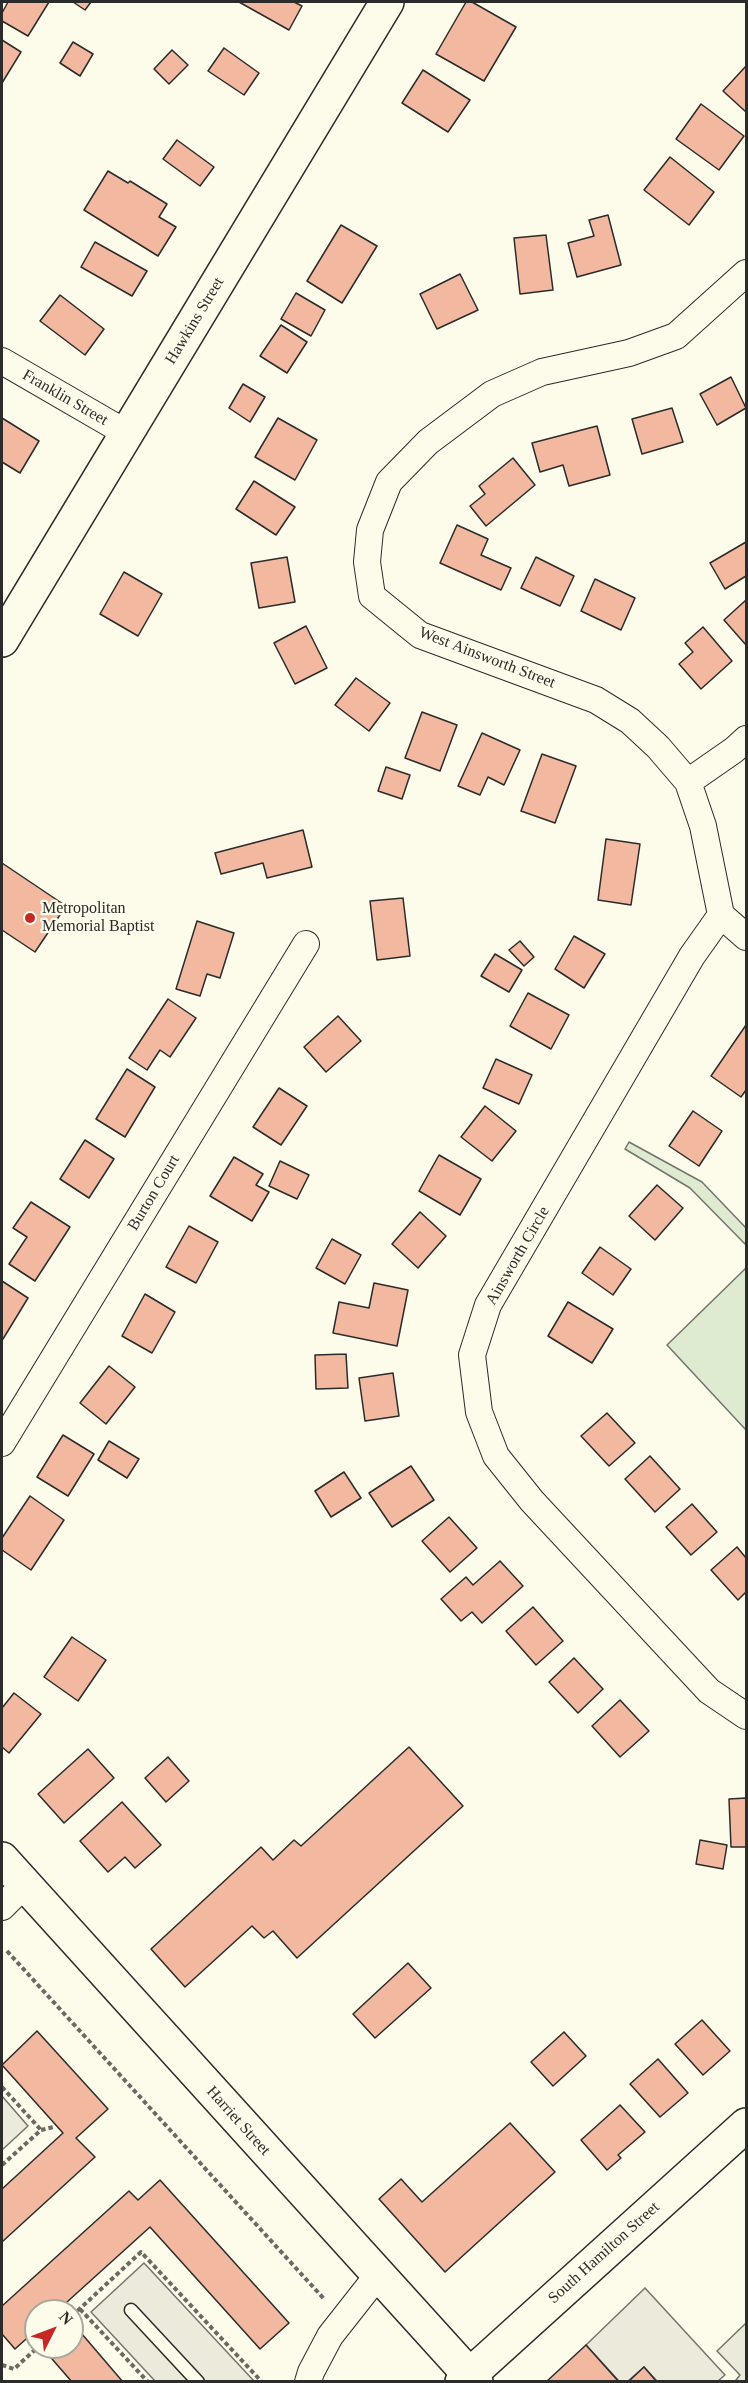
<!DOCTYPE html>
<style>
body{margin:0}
#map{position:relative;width:748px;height:2383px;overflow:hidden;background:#fdfbea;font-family:Georgia,serif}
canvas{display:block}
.frame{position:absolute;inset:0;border:3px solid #2b2b2b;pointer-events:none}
.north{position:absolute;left:24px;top:2299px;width:60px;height:60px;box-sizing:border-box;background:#fdfbea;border:2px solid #a9a89e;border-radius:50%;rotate:48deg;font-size:16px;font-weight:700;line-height:24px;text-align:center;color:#2b2b2b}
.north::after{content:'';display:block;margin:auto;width:21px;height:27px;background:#c62828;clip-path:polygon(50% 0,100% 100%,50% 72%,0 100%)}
</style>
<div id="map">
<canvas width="748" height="2383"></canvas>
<div class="frame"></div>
<div class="north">N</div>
</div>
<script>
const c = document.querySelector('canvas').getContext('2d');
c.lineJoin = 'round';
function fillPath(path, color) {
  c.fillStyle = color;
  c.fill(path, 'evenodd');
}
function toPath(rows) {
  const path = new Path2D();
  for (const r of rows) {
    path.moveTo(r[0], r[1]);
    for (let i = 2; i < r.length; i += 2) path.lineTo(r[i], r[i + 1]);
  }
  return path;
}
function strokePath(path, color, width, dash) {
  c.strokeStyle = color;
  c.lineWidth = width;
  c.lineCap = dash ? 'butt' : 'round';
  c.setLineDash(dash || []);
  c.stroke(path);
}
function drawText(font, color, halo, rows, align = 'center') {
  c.font = font + ' Georgia,serif';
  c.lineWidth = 4.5;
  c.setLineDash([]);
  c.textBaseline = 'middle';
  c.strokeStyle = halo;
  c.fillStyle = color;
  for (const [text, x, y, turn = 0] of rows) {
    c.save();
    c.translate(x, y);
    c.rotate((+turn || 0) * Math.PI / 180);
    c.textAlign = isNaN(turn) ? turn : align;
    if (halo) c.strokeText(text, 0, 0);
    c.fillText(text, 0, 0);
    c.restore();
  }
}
const green = toPath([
 [629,1142,702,1182,746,1228,746,1245,690,1188,625,1149,629,1142],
 [746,1268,746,1430,667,1345,746,1268]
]);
fillPath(green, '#deebd1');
strokePath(green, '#74746e', 1.5);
const parking = toPath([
 [2,2096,28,2126,2,2150,2,2096],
 [144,2263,254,2381,155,2381,91,2312,144,2263],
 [645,2288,725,2375,718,2381,657,2381,644,2367,628,2381,619,2381,586,2345,645,2288],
 [745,2324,746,2326,746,2381,738,2381,736,2380,740,2375,717,2351,745,2324]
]);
fillPath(parking, '#eceadb');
strokePath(parking, '#74746e', 1.5);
const building = toPath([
 [8,2,49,2,28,36,2,21,2,13,8,2],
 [73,2,91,2,85,10,73,2],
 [239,2,294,2,302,6,289,30,239,2],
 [466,2,472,2,516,27,484,81,436,54,466,2],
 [2,40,21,52,2,83,2,40],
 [73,42,93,54,80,76,60,63,73,42],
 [224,48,259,73,244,95,208,71,224,48],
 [172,50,188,65,169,84,154,69,172,50],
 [746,66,746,112,723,91,746,66],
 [423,70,470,100,448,132,402,103,423,70],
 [701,104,744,136,719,170,676,139,701,104],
 [177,140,214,167,200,186,163,159,177,140],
 [670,157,714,192,689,225,644,190,670,157],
 [108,171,128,183,130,181,167,204,159,217,176,227,158,256,84,210,108,171],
 [608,215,621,265,577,277,568,243,594,236,589,220,608,215],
 [341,225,377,246,342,303,307,281,341,225],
 [546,235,553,290,520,294,514,238,546,235],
 [95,242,147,271,132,296,81,267,95,242],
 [460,274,478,310,437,329,420,294,460,274],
 [296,293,325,310,311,336,281,319,296,293],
 [60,295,104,329,85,355,40,321,60,295],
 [281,325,307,342,287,373,260,356,281,325],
 [731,377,746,408,717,425,700,394,731,377],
 [243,384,265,397,250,422,229,408,243,384],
 [672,408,683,442,642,454,632,419,672,408],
 [2,418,39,441,20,473,2,462,2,418],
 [278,418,317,440,295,480,255,457,278,418],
 [597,426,610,475,569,486,563,465,540,472,532,443,597,426],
 [513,458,535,485,486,526,470,506,485,494,479,486,513,458],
 [254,481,295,507,276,535,236,509,254,481],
 [457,525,488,539,481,555,511,568,501,590,440,563,457,525],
 [746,542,746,576,725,589,710,563,746,542],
 [287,557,295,602,259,608,251,563,287,557],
 [536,557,574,576,560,606,521,588,536,557],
 [124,572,162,594,138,636,100,614,124,572],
 [595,579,635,598,621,630,581,611,595,579],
 [746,600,746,645,724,620,746,600],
 [306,626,327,668,295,684,274,643,306,626],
 [703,627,732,661,701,689,679,664,693,652,685,643,703,627],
 [356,678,390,703,369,731,335,705,356,678],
 [422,712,457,725,440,771,405,758,422,712],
 [482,733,520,750,504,785,488,777,480,795,458,786,482,733],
 [542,754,576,766,555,823,521,811,542,754],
 [386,767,410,775,402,799,378,791,386,767],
 [303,830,312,867,267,878,263,863,221,874,215,853,303,830],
 [606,839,640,844,631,905,598,900,606,839],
 [2,863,66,906,35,952,2,930,2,863],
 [403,898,410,956,377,960,370,901,403,898],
 [197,921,234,933,220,978,207,974,200,996,176,989,197,921],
 [574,936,605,954,584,988,555,969,574,936],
 [520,941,534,957,524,966,509,950,520,941],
 [495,954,522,970,509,992,481,976,495,954],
 [528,993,569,1015,551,1049,510,1026,528,993],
 [168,999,196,1018,170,1057,160,1050,147,1070,129,1058,168,999],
 [338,1016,361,1041,326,1072,304,1047,338,1016],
 [746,1025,746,1090,741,1097,711,1076,746,1025],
 [496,1059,532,1075,519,1104,483,1088,496,1059],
 [127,1069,155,1087,125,1137,96,1119,127,1069],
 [279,1088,307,1106,281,1145,253,1127,279,1088],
 [485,1106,516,1131,492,1161,461,1137,485,1106],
 [693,1111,722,1131,699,1166,669,1146,693,1111],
 [85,1140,114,1159,89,1198,60,1179,85,1140],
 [439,1155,481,1179,460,1215,419,1191,439,1155],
 [234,1157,263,1174,256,1185,269,1192,252,1221,210,1196,234,1157],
 [280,1161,309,1175,297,1199,269,1186,280,1161],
 [657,1185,683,1208,655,1240,629,1216,657,1185],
 [31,1202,70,1227,35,1281,9,1264,27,1237,13,1228,31,1202],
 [420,1212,446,1236,418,1268,392,1244,420,1212],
 [189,1226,218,1242,196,1283,166,1267,189,1226],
 [332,1239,361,1255,345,1284,316,1268,332,1239],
 [600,1247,631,1269,613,1295,582,1273,600,1247],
 [2,1281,28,1298,3,1339,2,1338,2,1281],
 [374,1283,408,1290,397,1346,333,1333,339,1302,369,1308,374,1283],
 [145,1294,175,1312,152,1353,122,1336,145,1294],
 [568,1302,613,1329,592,1363,548,1336,568,1302],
 [346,1354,348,1388,316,1389,315,1355,346,1354],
 [109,1366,135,1387,106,1424,80,1403,109,1366],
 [393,1373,399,1416,365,1421,359,1378,393,1373],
 [607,1413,635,1443,609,1466,581,1436,607,1413],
 [63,1435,94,1454,68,1496,37,1477,63,1435],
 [109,1441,139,1459,127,1478,98,1460,109,1441],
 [650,1456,680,1489,655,1512,625,1479,650,1456],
 [411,1466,434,1500,392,1527,369,1493,411,1466],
 [344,1472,361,1498,331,1517,315,1491,344,1472],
 [30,1496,64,1520,31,1570,2,1550,2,1538,30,1496],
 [692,1504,717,1532,691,1555,666,1527,692,1504],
 [449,1517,477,1548,450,1572,422,1541,449,1517],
 [737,1547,746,1558,746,1592,738,1600,711,1570,737,1547],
 [500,1561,523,1586,482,1623,472,1612,461,1621,441,1599,466,1577,473,1585,500,1561],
 [533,1607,563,1641,536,1665,506,1631,533,1607],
 [72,1637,106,1660,78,1701,44,1677,72,1637],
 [574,1658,603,1689,578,1713,549,1682,574,1658],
 [14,1693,41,1714,9,1753,2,1747,2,1708,14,1693],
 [620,1700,649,1731,620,1757,592,1726,620,1700],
 [409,1747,463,1806,297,1958,273,1931,264,1938,252,1926,185,1987,151,1949,261,1847,273,1860,294,1840,301,1846,409,1747],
 [88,1749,114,1778,64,1823,38,1794,88,1749],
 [168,1757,189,1781,166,1802,145,1778,168,1757],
 [746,1798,746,1847,731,1847,729,1799,746,1798],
 [122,1802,161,1845,135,1868,125,1857,108,1872,80,1841,122,1802],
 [700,1840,727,1845,723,1869,696,1864,700,1840],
 [408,1963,431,1988,375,2038,353,2014,408,1963],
 [702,2020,730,2051,703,2075,675,2044,702,2020],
 [37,2031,108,2109,76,2138,95,2157,2,2242,2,2189,63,2133,2,2065,37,2031],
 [564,2032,586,2056,553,2086,531,2062,564,2032],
 [658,2059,688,2093,660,2117,630,2084,658,2059],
 [620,2105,645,2132,618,2155,621,2158,607,2170,581,2140,620,2105],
 [510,2123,555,2172,445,2272,379,2199,401,2179,422,2202,510,2123],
 [160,2180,289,2323,260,2349,150,2227,57,2311,36,2311,36,2330,15,2349,2,2334,2,2306,129,2191,138,2200,160,2180],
 [76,2327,123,2382,72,2382,46,2352,53,2347,72,2347,72,2330,76,2327],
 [586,2345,619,2382,546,2382,586,2345],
 [644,2367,657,2382,628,2382,644,2367]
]);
fillPath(building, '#f2b8a0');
strokePath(building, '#2b2b2b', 1.5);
const lane = toPath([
 [131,2310,198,2382]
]);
const street = toPath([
 [746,273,676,336,629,353,542,372,492,394,428,442,389,482,370,530,367,562,372,596,420,635,596,700,630,721,658,747,688,782,703,826,721,915,746,937],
 [2,361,128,434],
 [688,782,734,750,746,739],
 [721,915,692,956,488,1305,472,1355,479,1412,496,1456,532,1501,709,1691,746,1716],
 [2,1443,306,944],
 [2,1907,24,1885],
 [308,2382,311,2372,330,2336,378,2275]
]);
const secondary = toPath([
 [2,640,387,2],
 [2,1859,476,2382]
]);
const primary = toPath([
 [462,2382,746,2125]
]);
strokePath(lane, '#2b2b2b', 15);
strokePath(street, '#2b2b2b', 28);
strokePath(secondary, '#2b2b2b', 36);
strokePath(primary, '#2b2b2b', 36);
strokePath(toPath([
 [7,1951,325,2300],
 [2,2087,41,2130],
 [2,2165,41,2130,54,2127],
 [80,2309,148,2382],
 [72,2316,141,2252,262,2382],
 [2,2365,14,2369,38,2347]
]), '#6a6964', 4, [4.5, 3]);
strokePath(lane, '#fdfbea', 12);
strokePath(street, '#fdfbea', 26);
strokePath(secondary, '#fdfbea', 33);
strokePath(primary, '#fdfbea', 33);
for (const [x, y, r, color] of [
 [30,918,6,"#c62828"]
]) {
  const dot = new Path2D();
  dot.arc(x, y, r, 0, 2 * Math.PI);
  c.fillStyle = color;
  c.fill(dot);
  strokePath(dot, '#fdfbea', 2);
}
drawText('16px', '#2b2b2b', '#fdfbea', [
 ["Hawkins Street",195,321,-59],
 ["Franklin Street",65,398,30],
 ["West Ainsworth Street",487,658,21],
 ["Burton Court",154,1193,-59],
 ["Ainsworth Circle",518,1256,-60],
 ["Harriet Street",238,2121,48],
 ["South Hamilton Street",604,2253,-42]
]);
drawText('16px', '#2b2b2b', '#fdfbea', [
 ["Metropolitan",42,909],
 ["Memorial Baptist",42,927]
], 'left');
</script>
